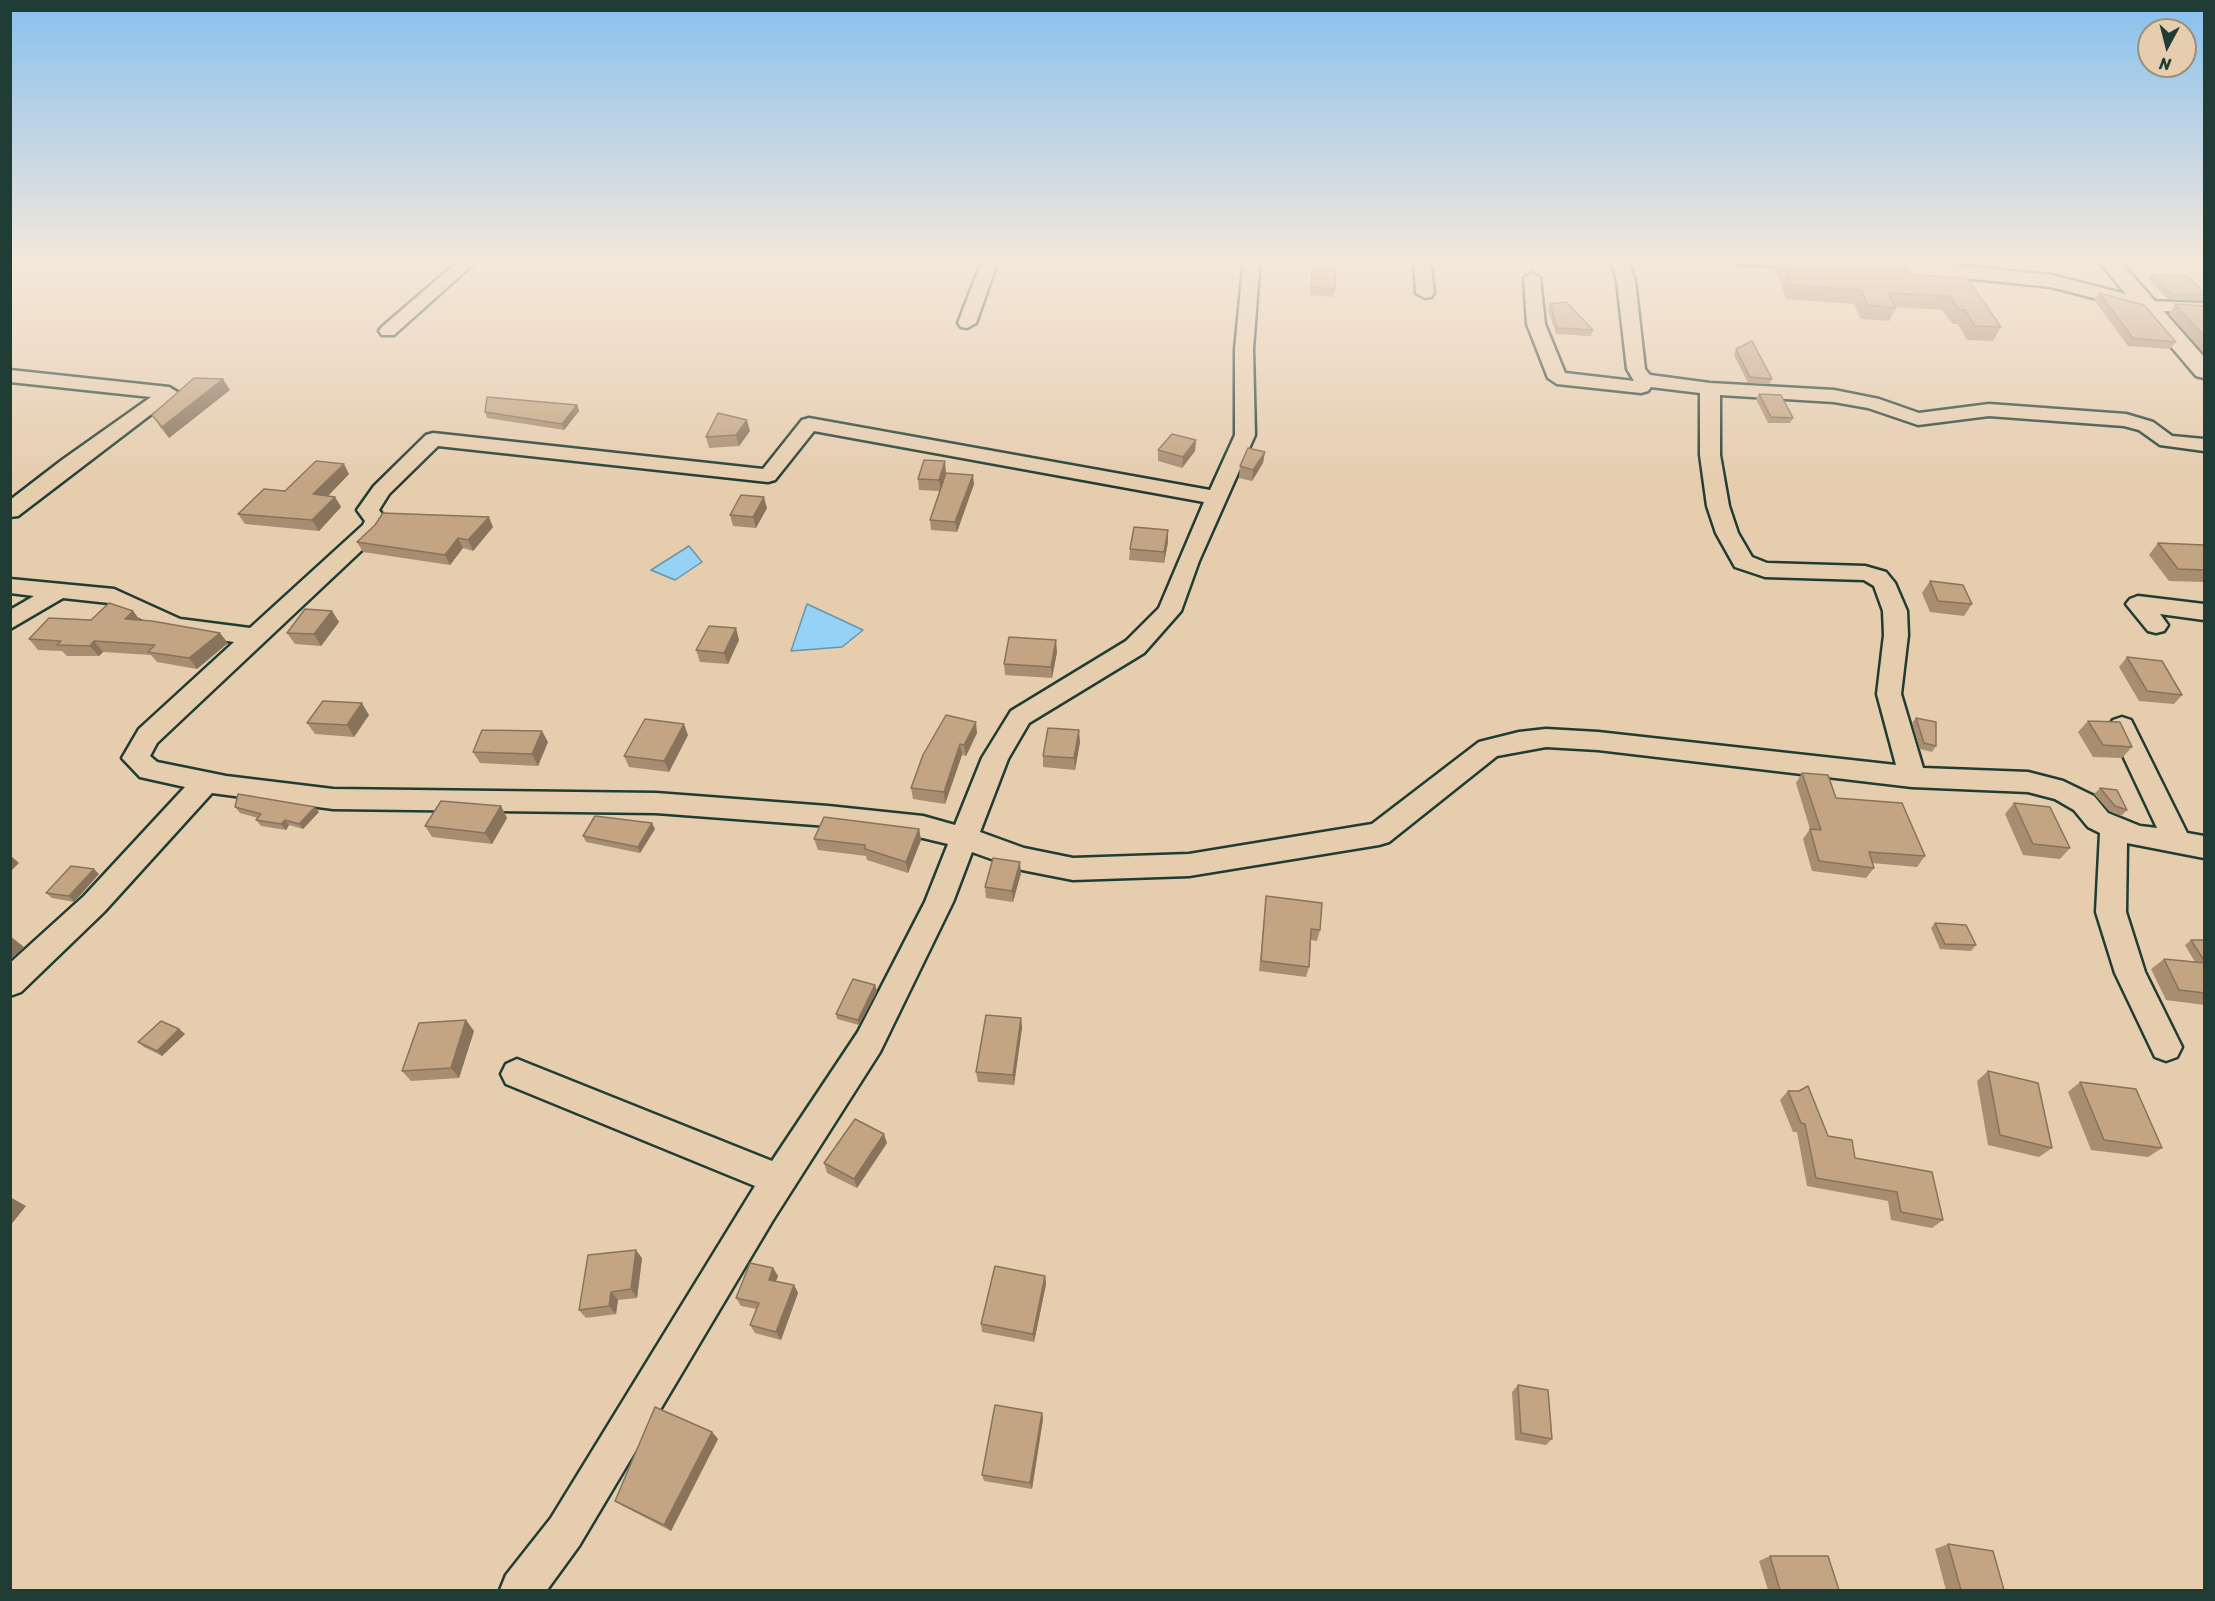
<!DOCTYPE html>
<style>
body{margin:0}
#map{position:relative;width:2215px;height:1601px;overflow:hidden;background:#e6cdae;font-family:Sriracha,sans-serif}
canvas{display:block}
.frame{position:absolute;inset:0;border:12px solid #1f3d34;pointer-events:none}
.north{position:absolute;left:2137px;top:18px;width:60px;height:60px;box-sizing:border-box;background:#e6cdae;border:2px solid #96937d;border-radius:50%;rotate:187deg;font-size:16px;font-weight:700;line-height:24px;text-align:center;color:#1f3d34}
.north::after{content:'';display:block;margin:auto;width:21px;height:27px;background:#1f3d34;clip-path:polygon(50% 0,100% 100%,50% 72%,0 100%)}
</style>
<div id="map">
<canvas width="2215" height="1601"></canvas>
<div class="frame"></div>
<div class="north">N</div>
</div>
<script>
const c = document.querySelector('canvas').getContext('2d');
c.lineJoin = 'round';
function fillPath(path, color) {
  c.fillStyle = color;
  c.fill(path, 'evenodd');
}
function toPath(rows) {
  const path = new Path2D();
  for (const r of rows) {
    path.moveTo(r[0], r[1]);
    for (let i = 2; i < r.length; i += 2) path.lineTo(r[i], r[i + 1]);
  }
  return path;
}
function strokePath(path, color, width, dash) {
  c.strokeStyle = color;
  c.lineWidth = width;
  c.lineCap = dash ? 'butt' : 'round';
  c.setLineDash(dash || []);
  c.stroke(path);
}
const water = toPath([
 [689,546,702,562,675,580,651,570,689,546],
 [807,604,863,630,842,647,791,651,807,604]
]);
fillPath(water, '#96d2f6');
strokePath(water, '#6696a8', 1.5);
const minor = toPath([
 [462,258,480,258,394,335,382,335,379,331,382,327,462,258],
 [983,258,999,258,976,323,967,328,961,327,958,323,983,258],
 [1244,258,1260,258,1253,349,1255,435,1199,561,1181,611,1144,653,1029,723,1008,759,980,832,1024,848,1073,858,1189,854,1372,824,1479,742,1519,732,1546,729,1598,732,1896,765,1877,694,1884,635,1883,611,1874,586,1864,580,1765,577,1735,567,1716,533,1707,506,1700,455,1700,393,1651,387,1648,391,1641,393,1557,384,1548,378,1527,324,1524,278,1532,273,1540,278,1545,324,1565,373,1634,381,1627,369,1617,281,1611,258,1627,258,1635,281,1645,369,1650,375,1710,383,1834,390,1879,399,1919,413,1989,404,2126,414,2153,422,2172,436,2204,439,2204,451,2160,445,2139,430,2124,426,1989,416,1918,425,1868,408,1834,402,1720,395,1720,455,1729,506,1738,533,1752,557,1767,563,1865,566,1886,572,1895,583,1907,611,1908,635,1901,694,1923,768,2028,772,2063,781,2094,796,2108,813,2140,826,2157,828,2109,726,2113,720,2122,717,2131,720,2187,833,2204,836,2204,858,2127,843,2126,912,2145,972,2182,1047,2177,1057,2166,1061,2155,1057,2115,973,2096,912,2100,833,2088,827,2074,810,2055,799,2028,792,1912,787,1598,750,1546,747,1497,756,1389,842,1379,845,1189,876,1073,880,1022,870,972,852,953,902,880,1052,773,1220,579,1546,547,1590,500,1590,506,1575,551,1518,755,1186,506,1084,501,1074,506,1064,517,1059,772,1161,858,1032,925,902,948,844,923,838,828,826,656,813,333,809,212,793,104,912,21,992,10,996,10,963,84,896,185,787,140,777,122,758,139,729,234,642,167,632,109,603,63,598,10,629,10,610,34,596,10,593,10,579,114,589,180,619,250,628,363,525,365,521,357,510,374,486,426,435,433,433,763,469,802,420,809,418,1210,490,1235,435,1235,349,1244,258],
 [814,431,1204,502,1159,608,1126,641,1011,711,982,758,955,825,923,816,828,806,656,793,333,789,226,776,157,762,150,756,157,743,379,534,387,521,379,510,389,494,438,446,768,482,775,480,814,431],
 [1414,258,1430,258,1434,293,1431,297,1425,298,1416,293,1414,258],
 [2149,301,2204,303,2204,313,2143,310,2140,306,2143,302,2149,301],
 [10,370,169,387,179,393,18,516,10,517,10,500,62,460,151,397,10,382,10,370],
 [2138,596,2204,604,2204,620,2160,614,2168,625,2164,631,2156,633,2148,631,2126,604,2130,599,2138,596]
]);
const major = toPath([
 [1727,258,1835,258,1954,265,2051,275,2126,294,2096,258,2117,258,2204,357,2204,378,2196,376,2140,310,2051,287,1954,277,1737,264,1730,262,1727,258]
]);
strokePath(minor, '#1f3d34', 5);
strokePath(major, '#1f3d34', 5);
fillPath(minor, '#e6cdae');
fillPath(major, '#e6cdae');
fillPath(toPath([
 [1312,258,1335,289,1333,297,1310,295],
 [1780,258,1822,258,1911,275,1967,278,2001,327,1993,341,1967,340,1958,324,1953,324,1942,310,1896,307,1889,321,1861,319,1854,304,1786,299,1775,269],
 [2152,275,2205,294,2205,297,2202,301,2168,299,2148,280],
 [2099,293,2176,342,2170,349,2128,346,2094,300],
 [1550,304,1593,330,1591,336,1556,334,1548,309],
 [2175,304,2205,306,2205,354,2169,314],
 [1736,349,1772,379,1769,384,1748,383,1734,355],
 [230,390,169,438,160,427,152,415],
 [1759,394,1793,418,1790,423,1768,423,1756,399],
 [577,405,579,411,564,430,487,418,485,412],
 [750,431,739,446,709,448,706,437],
 [1196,440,1195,451,1182,468,1158,461,1158,450],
 [1265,452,1263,463,1252,481,1239,478,1240,466],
 [946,472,944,480,974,484,957,532,931,530,930,520,940,491,919,490,918,479],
 [349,474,328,496,335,497,341,507,319,531,245,524,238,514,285,491],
 [767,508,756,528,733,526,730,515],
 [493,527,473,551,463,548,450,565,363,552,357,542],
 [1168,542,1164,563,1129,560,1130,549],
 [2158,543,2205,546,2205,582,2169,581,2149,555],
 [1930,581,1972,604,1964,616,1930,612,1922,593],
 [133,611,140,620,228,643,197,669,157,662,151,655,103,652,99,656,67,656,62,651,38,650,29,639,91,620],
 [332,611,339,622,321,646,295,644,287,633],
 [739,640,728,664,700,662,696,650],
 [1057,652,1052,678,1005,675,1004,664],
 [2127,657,2182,695,2174,704,2139,701,2119,667],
 [369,715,354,737,315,734,307,723],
 [1916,718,1936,746,1932,752,1920,749,1912,723],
 [2088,721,2132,747,2122,758,2093,757,2078,732],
 [977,733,966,756,962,755,945,804,913,799,911,788,923,755],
 [688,735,669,772,629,767,624,756],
 [548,742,538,766,480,763,473,752],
 [1080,742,1075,770,1043,767,1043,756],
 [1802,773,1836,798,1925,856,1917,867,1872,863,1874,868,1866,878,1812,871,1803,839,1810,829,1796,783],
 [2100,788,2127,810,2121,816,2109,811,2094,794],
 [2014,803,2070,848,2060,859,2023,855,2005,814],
 [501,806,507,818,492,844,432,837,425,826],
 [235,807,319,812,303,829,289,825,286,830,261,826,256,820,258,818,240,813],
 [655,829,640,853,586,842,583,836],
 [919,829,921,840,908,873,867,860,866,856,818,850,814,839],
 [1021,873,1013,902,986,898,985,887],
 [99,874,74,902,52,898,46,893],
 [1266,896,1320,930,1317,941,1311,940,1309,967,1306,977,1259,971],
 [1935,923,1976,945,1971,951,1940,949,1931,928],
 [2191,940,2205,940,2205,1005,2166,1000,2151,969,2164,959,2195,962,2185,945],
 [875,985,877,991,859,1025,837,1019,836,1014],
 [1021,1018,1022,1028,1014,1085,978,1082,976,1072],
 [179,1029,185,1034,162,1056,144,1047,138,1042],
 [474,1031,459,1078,411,1081,402,1071],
 [1988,1071,2052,1148,2039,1157,1988,1145,1977,1081],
 [2080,1082,2162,1148,2148,1157,2091,1150,2068,1092],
 [1788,1091,1828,1136,1855,1158,1943,1220,1932,1228,1891,1220,1888,1201,1807,1186,1797,1132,1793,1132,1780,1100],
 [887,1143,857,1188,827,1173,824,1163],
 [642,1258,637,1298,618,1300,616,1314,586,1318,579,1310],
 [773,1268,778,1276,776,1281,794,1285,798,1293,781,1340,755,1333,750,1325,757,1309,741,1306,736,1298],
 [1045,1276,1046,1284,1034,1342,982,1332,981,1324],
 [1518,1385,1552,1439,1546,1445,1515,1440,1512,1392],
 [1042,1413,1043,1419,1032,1489,984,1481,982,1475],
 [712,1432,718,1439,671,1531,623,1506,615,1501],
 [1948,1544,2004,1590,1946,1590,1935,1549],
 [1770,1556,1839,1590,1768,1590,1759,1561]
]), '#a88d71');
fillPath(toPath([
 [223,379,230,390,169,438,162,427],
 [577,405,579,411,564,430,562,424],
 [747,420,750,431,739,446,736,435],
 [1196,440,1195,451,1182,468,1183,457],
 [1265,452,1263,463,1252,481,1253,470],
 [945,461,946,472,941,491,939,480],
 [344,464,349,474,319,505,313,494],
 [973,475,974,484,957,532,955,522],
 [335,497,341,507,319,531,312,520],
 [764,497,767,508,756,528,753,517],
 [489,517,493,527,473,551,468,540],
 [1168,530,1168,542,1164,563,1164,552],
 [458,538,463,548,450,565,445,555],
 [133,611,141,622,125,619],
 [332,611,339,622,321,646,314,634],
 [736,628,739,640,728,664,724,653],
 [220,633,228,643,197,669,189,658],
 [1056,640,1057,652,1052,678,1051,667],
 [94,641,103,652,99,656,90,646],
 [362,703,369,715,354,737,347,725],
 [976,722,977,733,966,756,964,745],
 [684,724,688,735,669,772,664,761],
 [1079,730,1080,742,1075,770,1074,758],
 [542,731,548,742,538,766,532,754],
 [960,744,962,755,945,804,944,792],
 [501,806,507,818,492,844,485,833],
 [315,807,319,812,303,829,299,824],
 [285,820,289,825,286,830,281,824],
 [652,823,655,829,640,853,638,847],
 [919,829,921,840,908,873,906,862],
 [10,855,19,863,10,872],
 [1020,862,1021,873,1013,902,1012,891],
 [94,869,99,874,74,902,69,896],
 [10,936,24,947,10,960],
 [875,985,877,991,859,1025,858,1020],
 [1021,1018,1022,1028,1014,1085,1013,1075],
 [466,1020,474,1031,459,1078,451,1068],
 [179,1029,185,1034,162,1056,157,1051],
 [884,1134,887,1143,857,1188,854,1179],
 [10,1197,26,1206,10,1226],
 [636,1250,642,1258,637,1298,631,1289],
 [773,1268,778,1276,773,1288,769,1280],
 [1045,1276,1046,1284,1034,1342,1033,1334],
 [794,1285,798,1293,781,1340,776,1332],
 [611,1292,618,1300,616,1314,609,1306],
 [1042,1413,1043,1419,1032,1489,1030,1483],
 [712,1432,718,1439,671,1531,664,1525]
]), '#88735c');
const building = toPath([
 [1313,258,1336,258,1335,289,1311,287,1313,258],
 [1782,258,1822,258,1903,263,1911,275,1967,278,2001,327,1975,326,1965,310,1960,310,1949,296,1888,293,1896,308,1868,305,1861,290,1792,285,1782,258],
 [2152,275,2188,276,2205,294,2205,295,2172,294,2152,275],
 [2099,293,2144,305,2176,342,2133,338,2099,293],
 [1566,302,1593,330,1557,328,1550,304,1566,302],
 [2175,304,2205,306,2205,337,2175,304],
 [1752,341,1772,379,1750,377,1736,349,1752,341],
 [194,378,223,379,162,427,152,415,194,378],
 [1759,394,1781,395,1793,418,1771,417,1759,394],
 [487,397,577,405,562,424,485,412,487,397],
 [718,413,747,420,736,435,706,437,718,413],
 [1172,434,1196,440,1183,457,1158,450,1172,434],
 [1248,448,1265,452,1253,470,1240,466,1248,448],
 [924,460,945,461,939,480,918,479,924,460],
 [316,461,344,464,313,494,335,497,312,520,238,514,264,489,285,491,316,461],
 [946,473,973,475,955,522,930,520,946,473],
 [741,495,764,497,753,517,730,515,741,495],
 [383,513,489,517,468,540,458,538,445,555,357,542,375,525,383,513],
 [1134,527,1168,530,1164,552,1130,549,1134,527],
 [2158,543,2204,545,2205,546,2205,570,2178,569,2158,543],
 [1930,581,1963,585,1972,604,1938,601,1930,581],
 [109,603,133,611,125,619,152,621,220,633,189,658,148,652,155,645,94,641,90,646,57,645,61,641,29,639,49,618,91,620,109,603],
 [305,609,332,611,314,634,287,633,305,609],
 [709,626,736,628,724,653,696,650,709,626],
 [1009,637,1056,640,1051,667,1004,664,1009,637],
 [2127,657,2162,661,2182,695,2147,691,2127,657],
 [323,701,362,703,347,725,307,723,323,701],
 [946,715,976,722,964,745,960,744,944,792,911,788,923,755,946,715],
 [1916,718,1936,722,1936,746,1924,743,1916,718],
 [645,719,684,724,664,761,624,756,645,719],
 [2088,721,2120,722,2132,747,2103,745,2088,721],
 [1048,728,1079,730,1074,758,1043,756,1048,728],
 [482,730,542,731,532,754,473,752,482,730],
 [1802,773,1828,775,1836,798,1902,803,1925,856,1869,852,1874,868,1819,861,1810,829,1821,830,1802,773],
 [2100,788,2117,790,2127,810,2115,806,2100,788],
 [238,794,315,807,299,824,285,820,281,824,256,820,261,814,235,807,238,794],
 [441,801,501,806,485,833,425,826,441,801],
 [2014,803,2050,807,2070,848,2033,844,2014,803],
 [595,816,652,823,638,847,583,836,595,816],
 [824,817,919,829,906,862,865,849,865,845,814,839,824,817],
 [993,858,1020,862,1012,891,985,887,993,858],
 [71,866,94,869,69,896,46,893,71,866],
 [1266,896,1322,903,1320,930,1311,929,1309,967,1261,961,1266,896],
 [1935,923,1966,925,1976,945,1945,944,1935,923],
 [2191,940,2205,940,2205,962,2191,940],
 [2164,959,2205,963,2205,993,2179,990,2164,959],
 [853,979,875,985,858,1020,836,1014,853,979],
 [986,1015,1021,1018,1013,1075,976,1072,986,1015],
 [466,1020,451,1068,402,1071,419,1023,466,1020],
 [161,1021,179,1029,157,1051,138,1042,161,1021],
 [1988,1071,2038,1083,2052,1148,2000,1135,1988,1071],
 [2080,1082,2136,1089,2162,1148,2104,1140,2080,1082],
 [1808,1086,1828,1136,1852,1140,1855,1158,1932,1172,1943,1220,1901,1212,1897,1192,1816,1178,1805,1124,1801,1123,1788,1091,1799,1091,1808,1086],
 [855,1119,884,1134,854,1179,824,1163,855,1119],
 [636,1250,631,1289,611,1292,609,1306,579,1310,588,1255,636,1250],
 [750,1263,773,1268,769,1280,794,1285,776,1332,750,1325,759,1303,736,1298,750,1263],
 [995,1266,1045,1276,1033,1334,981,1324,995,1266],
 [1518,1385,1548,1390,1552,1439,1521,1433,1518,1385],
 [995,1405,1042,1413,1030,1483,982,1475,995,1405],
 [655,1407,712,1432,664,1525,615,1501,655,1407],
 [1948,1544,1993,1551,2004,1590,1961,1590,1948,1544],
 [1770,1556,1828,1556,1839,1590,1780,1590,1770,1556]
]);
fillPath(building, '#c3a483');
strokePath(building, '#88735c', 1.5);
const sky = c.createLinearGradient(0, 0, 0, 482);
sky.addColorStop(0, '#87c0ee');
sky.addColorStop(0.54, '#f4e8db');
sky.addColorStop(1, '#f4e8db00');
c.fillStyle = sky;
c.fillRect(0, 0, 2215, 482);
</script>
